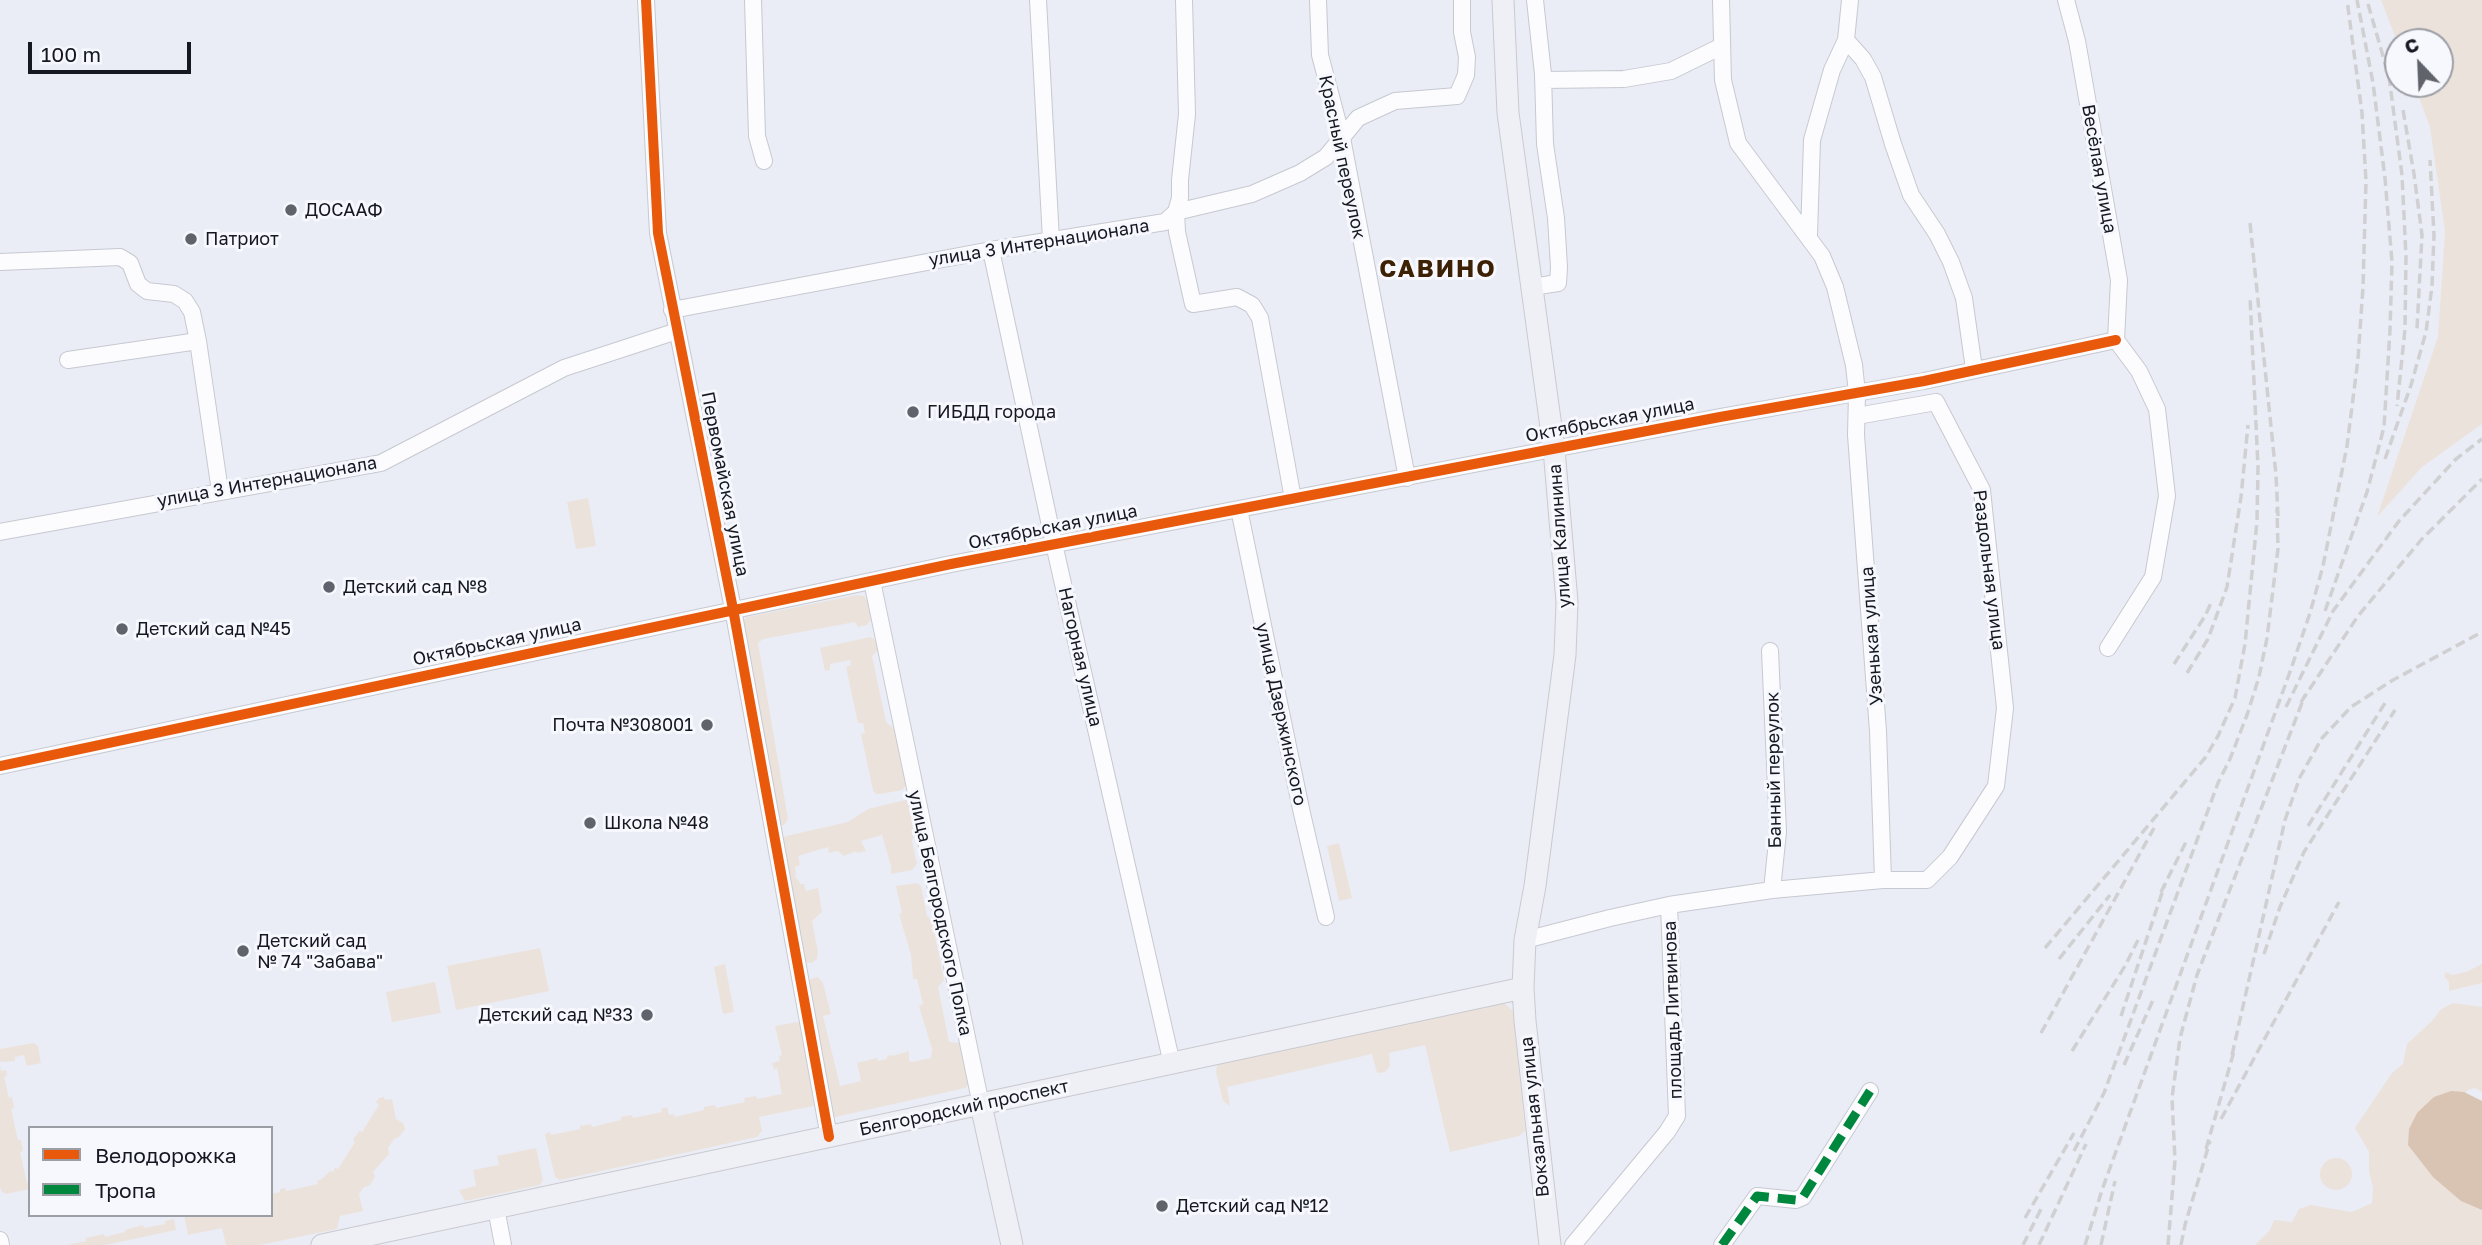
<!DOCTYPE html>
<meta charset="utf-8">
<style>
body{margin:0}
#map{position:relative;width:2482px;height:1245px;overflow:hidden;background:#eaedf5;font-family:"Golos Text",sans-serif}
canvas{display:block}
.legend{position:absolute;left:28px;top:1126px;width:245px;height:91px;box-sizing:border-box;background:#f6f8fd;border:2px solid #9c9ea5;margin:0;padding:9px 12px;list-style:none;font-size:21px;color:#151821}
.legend li{display:flex;align-items:center;gap:14px;height:35px}
.legend b{width:35px;border:2px solid #9c9ea5}
.north{position:absolute;left:2384px;top:28px;width:70px;height:70px;box-sizing:border-box;background:#f6f8fd;border:2px solid #9c9ea5;border-radius:50%;rotate:337deg;font-size:19px;font-weight:700;line-height:28px;text-align:center;color:#151821}
.north::after{content:'';display:block;margin:auto;width:24px;height:32px;background:#60636b;clip-path:polygon(50% 0,100% 100%,50% 72%,0 100%)}
.scale{position:absolute;left:28px;top:42px;width:163px;height:32px;box-sizing:border-box;border:4px solid #151821;border-top:0;padding-left:9px;font-size:21px;line-height:24px;white-space:nowrap;color:#151821;-webkit-text-stroke:5px #f6f8fd;paint-order:stroke}
</style>
<div id="map">
<canvas width="2482" height="1245"></canvas>
<ul class="legend">
<li><b style="height:9px;background:#e8590c"></b>Велодорожка</li>
<li><b style="height:9px;background:#00873e"></b>Тропа</li>
</ul>
<div class="north">С</div>
<div class="scale">100 m</div>
</div>
<script>
const c = document.querySelector('canvas').getContext('2d');
c.lineJoin = 'round';
function fillPath(path, color) {
  c.fillStyle = color;
  c.fill(path, 'evenodd');
}
function toPath(rows) {
  const path = new Path2D();
  for (const r of rows) {
    if (r.length === 3) {
      path.moveTo(r[0] + r[2], r[1]);
      path.arc(r[0], r[1], r[2], 0, 2 * Math.PI);
      continue;
    }
    path.moveTo(r[0], r[1]);
    for (let i = 2; i < r.length; i += 2) path.lineTo(r[i], r[i + 1]);
  }
  return path;
}
function strokePath(path, color, width, dash) {
  c.strokeStyle = color;
  c.lineWidth = width;
  c.lineCap = dash ? 'butt' : 'round';
  c.setLineDash(dash || []);
  c.stroke(path);
}
function drawText(font, color, halo, rows, align = 'center') {
  c.font = font + ' "Golos Text",sans-serif';
  c.lineWidth = 6;
  c.setLineDash([]);
  c.textBaseline = 'middle';
  c.strokeStyle = halo;
  c.fillStyle = color;
  for (const [text, x, y, turn = 0] of rows) {
    c.save();
    c.translate(x, y);
    c.rotate((+turn || 0) * Math.PI / 180);
    c.textAlign = isNaN(turn) ? turn : align;
    if (halo) c.strokeText(text, 0, 0);
    c.fillText(text, 0, 0);
    c.restore();
  }
}
fillPath(toPath([
 [2381,0,2482,0,2482,424,2422,467,2377,517,2438,337,2445,231,2430,127,2414,84,2440,84,2440,42,2398,42,2398,44],
 [588,498,596,546,576,549,567,502],
 [857,595,864,596,868,602,871,620,867,625,858,627,855,622,763,639,758,643,788,819,784,825,779,825,742,621,747,617],
 [870,637,877,641,878,650,872,656,886,722,894,729,907,784,902,790,881,794,876,794,873,790,861,734,865,733,863,723,858,723,846,667,851,665,850,660,830,664,830,670,825,671,820,648],
 [905,800,910,802,917,829,912,841,917,864,912,870,891,874,891,866,882,835,861,841,866,851,857,853,856,851,844,856,838,851,829,853,828,847,798,856,800,865,795,867,796,879,798,879,800,884,804,884,806,891,818,888,822,912,812,921,818,952,817,959,812,963,805,962,782,837,848,822,868,809],
 [1339,843,1352,898,1339,901,1327,846],
 [917,883,921,886,927,916,932,921,944,980,938,987,949,1042,961,1043,969,1084,965,1088,835,1117,833,1116,808,980,818,977,823,983,831,1014,823,1016,840,1086,861,1081,857,1063,877,1058,878,1061,887,1059,887,1056,892,1055,893,1056,909,1051,909,1061,912,1062,931,1058,932,1049,919,1006,923,1004,917,979,913,979,911,955,899,914,902,913,896,886],
 [540,948,549,991,456,1010,447,966],
 [725,964,734,1012,723,1014,714,967],
 [2482,964,2482,983,2449,991,2449,982,2444,976,2446,972,2452,975,2466,972],
 [435,982,441,1013,392,1022,386,992],
 [1504,1003,1513,1011,1525,1131,1519,1136,1450,1152,1425,1045,1389,1053,1390,1066,1385,1072,1377,1073,1372,1054,1227,1087,1230,1106,1223,1101,1216,1072,1217,1066,1222,1063],
 [2453,1003,2482,1007,2482,1092,2475,1088,2468,1090,2461,1097,2482,1208,2482,1245,2255,1245,2270,1230,2274,1220,2292,1222,2299,1209,2311,1205,2352,1212,2372,1203,2373,1188,2369,1171,2369,1152,2355,1128,2392,1073,2403,1064,2407,1044,2433,1020,2440,1010],
 [797,1022,802,1023,818,1105,759,1117,762,1131,757,1137,560,1180,555,1177,545,1134,550,1132,551,1135,580,1129,580,1126,591,1124,592,1127,621,1120,621,1117,632,1115,633,1118,662,1112,661,1109,667,1107,669,1115,674,1114,675,1117,704,1110,704,1107,715,1105,716,1108,745,1102,744,1098,756,1096,757,1099,782,1094,777,1068,774,1069,772,1063,780,1061,779,1056,782,1055,775,1026],
 [34,1043,38,1046,41,1063,27,1066,24,1055,15,1057,15,1061,0,1062,0,1049],
 [0,1066,1,1071,6,1070,7,1076,4,1077,9,1098,12,1097,14,1108,11,1109,18,1140,21,1140,23,1151,20,1152,27,1183,30,1183,30,1189,6,1194,2,1192,0,1187],
 [384,1097,385,1100,392,1099,396,1119,403,1123,405,1129,399,1137,394,1139,388,1148,389,1154,373,1172,375,1177,369,1186,364,1187,359,1194,363,1211,340,1216,337,1229,260,1245,226,1245,222,1228,188,1235,184,1215,271,1215,271,1194,280,1192,280,1189,285,1188,286,1191,318,1184,317,1181,322,1179,330,1171,333,1172,335,1168,338,1169,355,1142,353,1140,359,1131,362,1132,379,1105,376,1102,379,1098],
 [536,1148,543,1180,540,1185,465,1201,459,1190,476,1186,473,1170,499,1165,497,1156],
 [2336,1174,16],
 [174,1219,176,1230,105,1245,67,1245,86,1241,86,1238,104,1234,105,1237,125,1232,125,1230,143,1225,144,1228,165,1224,165,1221]
]), '#ece2dc');
fillPath(toPath([
 [2451,1091,2464,1092,2482,1101,2482,1210,2461,1201,2433,1177,2408,1145,2409,1129,2417,1113,2434,1097]
]), '#d9c3b2');
const minor = toPath([
 [646,0,658,233,733,609,829,1137],
 [753,0,757,136,764,161],
 [1038,0,1051,240],
 [1184,0,1187,114,1180,180,1180,198,1176,212,1177,232,1193,304,1237,297,1252,305,1260,318,1293,499],
 [1318,0,1320,55,1342,138,1407,478],
 [1721,0,1723,80,1738,143,1822,256,1835,287,1854,365,1857,393,1856,435,1878,731,1883,880],
 [1850,0,1846,40,1863,59,1873,77,1893,144,1911,195,1937,234,1951,262,1964,298,1974,369],
 [2066,0,2077,41,2119,280,2116,340],
 [1543,80,1624,79,1671,71,1722,46],
 [1809,235,1812,140,1832,70,1846,40],
 [991,250,1054,544,1172,1064],
 [0,262,120,257,130,263,138,284,147,291,174,294,185,301,192,312,198,341,220,491],
 [1532,287,1558,283,1559,267,1556,218,1545,144,1543,74,1535,0],
 [672,310,991,250,1165,222,1176,212,1252,194,1300,173,1326,157,1358,118,1395,101,1457,96,1466,75,1467,57,1462,32,1462,0],
 [68,360,198,341],
 [1239,509,1301,809,1326,917],
 [0,532,381,463,564,368,677,331],
 [872,581,981,1105],
 [2108,648,2153,577,2167,496,2157,409,2139,371,2116,340],
 [1770,651,1778,832,1772,890],
 [0,766,951,564,1720,417,1924,381,2116,340],
 [1525,940,1610,918,1669,905,1772,890,1883,880,1927,880,1950,857,1996,786,2005,708,1982,490,1936,402,1857,416],
 [496,1208,503,1245],
 [0,1240,1,1245],
 [1573,1245,1667,1132,1677,1116,1669,905],
 [1722,1245,1757,1196,1796,1200,1803,1197,1870,1091]
]);
const major = toPath([
 [1503,0,1508,113,1554,449,1567,602,1565,655,1535,886,1525,940,1523,988,1525,1021,1550,1245],
 [981,1105,1012,1245],
 [322,1245,1523,988]
]);
strokePath(minor, '#c6c9d1', 18);
strokePath(major, '#c9cacf', 23);
strokePath(minor, '#fcfcfe', 16);
strokePath(major, '#eff0f6', 21);
strokePath(toPath([
 [2368,4,2389,77,2402,175,2406,257,2405,329,2397,406],
 [2403,110,2414,174,2422,235,2417,329],
 [2250,223,2276,475,2278,516],
 [2385,459,2411,385,2426,332,2432,286,2434,235,2430,160],
 [2325,611,2367,492,2384,427,2390,330,2392,262,2385,178,2373,83,2357,0],
 [2174,664,2205,616,2212,601],
 [2187,673,2208,639,2227,587,2241,497,2248,425],
 [2301,702,2358,616,2421,540,2482,479],
 [2286,707,2333,611,2399,521,2456,459,2482,439],
 [2308,826,2385,703],
 [2161,892,2186,842],
 [2045,948,2205,758,2218,736,2235,698,2245,644,2257,521,2258,467,2250,297],
 [2264,954,2280,907,2304,852,2395,710],
 [2059,959,2110,895],
 [2121,1016,2165,884],
 [2041,1033,2154,828],
 [2072,1051,2125,966,2138,940],
 [2232,1055,2285,820,2300,777,2322,738,2351,707,2393,680,2482,632],
 [2124,1065,2153,1000],
 [2221,1119,2339,902],
 [2206,1149,2235,1048],
 [2074,1151,2104,1093,2218,783,2230,759,2247,715,2259,677,2267,638,2278,549,2277,508],
 [2025,1218,2074,1133],
 [2023,1245,2042,1207],
 [2039,1245,2086,1144],
 [2085,1245,2102,1190,2291,669,2310,613,2323,566,2347,446,2358,359,2363,287,2366,181,2362,113,2347,0],
 [2101,1245,2115,1181],
 [2168,1245,2175,1160,2172,1098,2180,1038,2197,975,2305,695],
 [2181,1245,2185,1225,2210,1141]
]), '#d0d0d3', 3.5, [10, 5]);
strokePath(toPath([
 [1722,1245,1757,1196,1796,1200,1803,1197,1870,1091]
]), '#00873e', 9, [18, 9]);
strokePath(toPath([
 [646,0,658,233,733,609,829,1137],
 [0,766,951,564,1720,417,1924,381,2116,340]
]), '#e8590c', 10);
for (const [x, y, r, color] of [
 [291,210,7,"#60636b"],
 [191,239,7,"#60636b"],
 [913,412,7,"#60636b"],
 [329,587,7,"#60636b"],
 [122,629,7,"#60636b"],
 [707,725,7,"#60636b"],
 [590,823,7,"#60636b"],
 [243,951,7,"#60636b"],
 [647,1015,7,"#60636b"],
 [1162,1206,7,"#60636b"]
]) {
  const dot = new Path2D();
  dot.arc(x, y, r, 0, 2 * Math.PI);
  c.fillStyle = color;
  c.fill(dot);
  strokePath(dot, '#f6f8fd', 2.5);
}
drawText('18px', '#151821', '#f6f8fd', [
 ["Красный переулок",1342,157,78],
 ["Весёлая улица",2099,169,80],
 ["улица 3 Интернационала",1039,243,-9],
 ["Октябрьская улица",1610,420,-11],
 ["улица 3 Интернационала",267,482,-10],
 ["Первомайская улица",725,484,79],
 ["Октябрьская улица",1053,527,-11],
 ["улица Калинина",1560,536,-94],
 ["Раздольная улица",1989,570,83],
 ["Узенькая улица",1872,636,-94],
 ["Октябрьская улица",497,642,-12],
 ["Нагорная улица",1080,657,77],
 ["улица Дзержинского",1281,714,78],
 ["Банный переулок",1774,770,-91],
 ["улица Белгородского Полка",940,913,78],
 ["площадь Литвинова",1673,1010,-92],
 ["Белгородский проспект",964,1108,-12],
 ["Вокзальная улица",1535,1117,-96]
]);
drawText('18px', '#151821', '#f6f8fd', [
 ["ДОСААФ",305,210],
 ["Патриот",205,239],
 ["ГИБДД города",927,412],
 ["Детский сад №8",343,587],
 ["Детский сад №45",136,629],
 ["Почта №308001",693,725,"right"],
 ["Школа №48",604,823],
 ["Детский сад",257,941],
 ["№ 74 \"Забава\"",257,962],
 ["Детский сад №33",633,1015,"right"],
 ["Детский сад №12",1176,1206]
], 'left');
c.letterSpacing = '2px';
drawText('bold 24px', '#3d2104', '#f6f8fd', [
 ["САВИНО",1438,269]
]);
c.letterSpacing = '0px';
</script>
